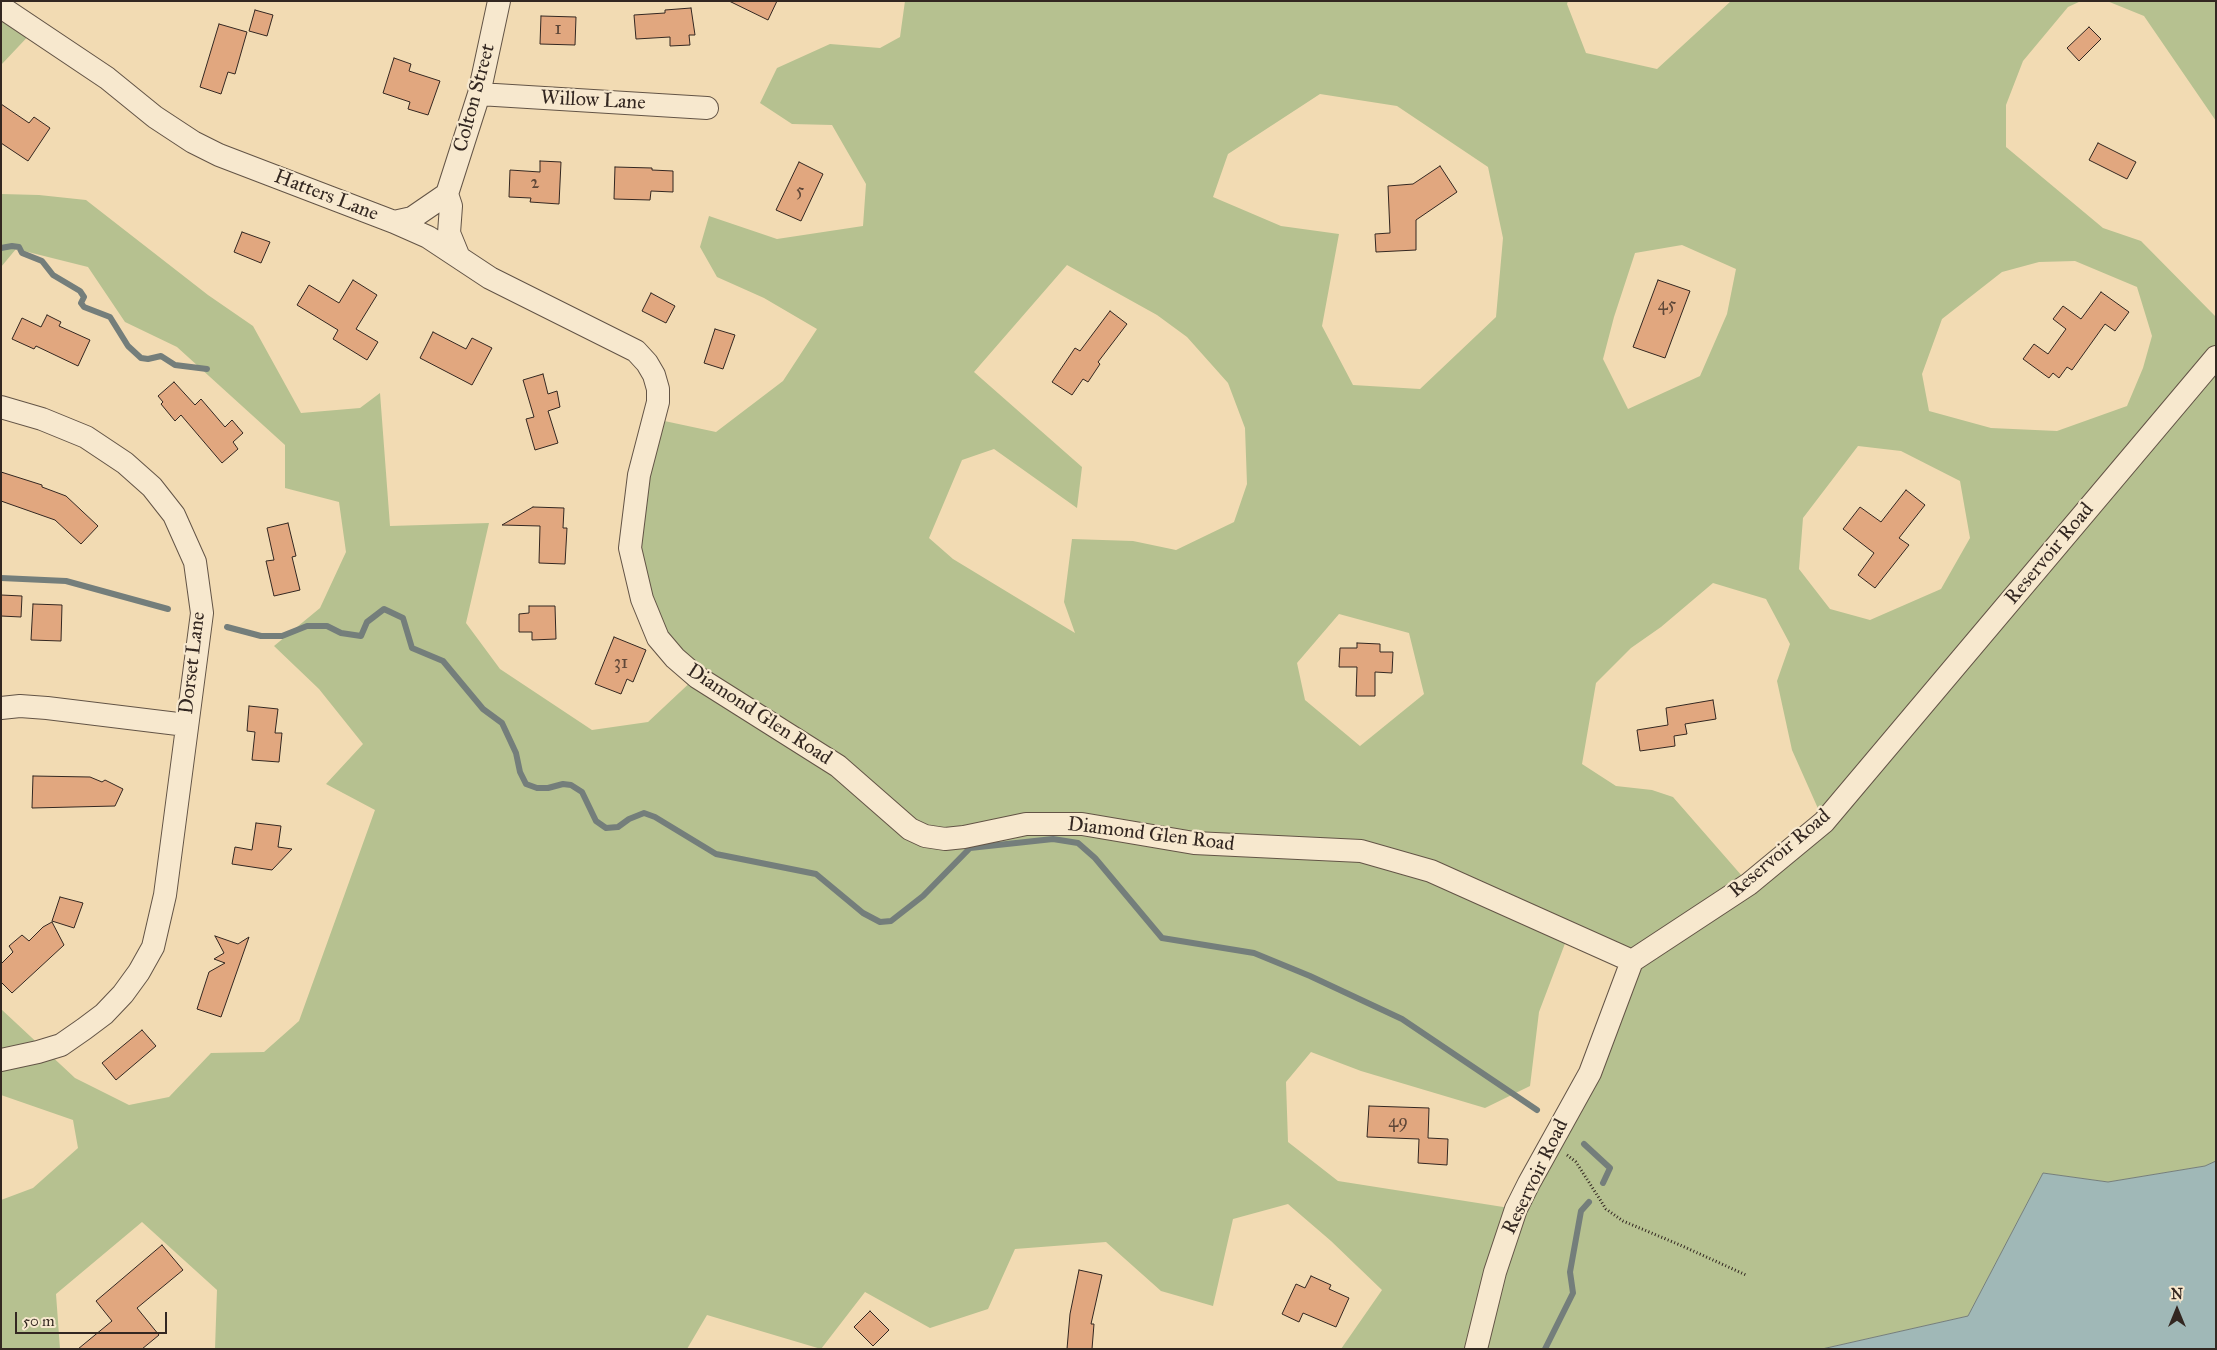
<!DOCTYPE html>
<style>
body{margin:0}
#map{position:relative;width:2217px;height:1350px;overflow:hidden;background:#f2dbb3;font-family:"IM FELL Great Primer",serif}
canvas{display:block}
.frame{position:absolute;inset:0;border:2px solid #332721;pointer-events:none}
.north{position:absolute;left:2152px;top:1285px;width:50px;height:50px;-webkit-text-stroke:4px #f7e8ce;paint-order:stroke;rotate:0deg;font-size:14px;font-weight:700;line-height:20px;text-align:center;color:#332721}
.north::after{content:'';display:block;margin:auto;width:18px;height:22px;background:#332721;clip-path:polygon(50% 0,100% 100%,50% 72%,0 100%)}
.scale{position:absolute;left:15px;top:1312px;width:152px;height:22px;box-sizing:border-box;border:2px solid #332721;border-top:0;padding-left:6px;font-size:15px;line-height:18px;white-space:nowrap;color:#332721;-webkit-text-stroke:4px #f7e8ce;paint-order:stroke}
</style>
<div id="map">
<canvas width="2217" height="1350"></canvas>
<div class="frame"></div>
<div class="north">N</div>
<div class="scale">50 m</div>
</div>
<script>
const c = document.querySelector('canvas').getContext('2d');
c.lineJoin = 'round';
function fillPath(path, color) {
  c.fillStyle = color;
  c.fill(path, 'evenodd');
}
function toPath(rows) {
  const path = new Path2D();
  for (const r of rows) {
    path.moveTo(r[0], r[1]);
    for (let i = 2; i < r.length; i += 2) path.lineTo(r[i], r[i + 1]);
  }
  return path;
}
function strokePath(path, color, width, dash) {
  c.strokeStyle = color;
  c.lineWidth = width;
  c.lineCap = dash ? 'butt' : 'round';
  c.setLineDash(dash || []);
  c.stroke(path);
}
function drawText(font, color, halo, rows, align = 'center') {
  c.font = font + ' "IM FELL Great Primer",serif';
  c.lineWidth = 4.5;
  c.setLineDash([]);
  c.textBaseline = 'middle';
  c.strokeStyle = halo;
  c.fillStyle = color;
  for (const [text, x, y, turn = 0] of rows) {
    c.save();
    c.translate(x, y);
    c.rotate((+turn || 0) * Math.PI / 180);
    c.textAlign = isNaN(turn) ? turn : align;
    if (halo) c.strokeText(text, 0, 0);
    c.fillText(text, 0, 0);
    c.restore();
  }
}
fillPath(toPath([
 [905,1,1568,1,1567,4,1586,53,1657,69,1731,1,2081,1,2068,7,2023,61,2006,105,2006,147,2103,228,2141,241,2216,317,2216,1161,2205,1166,2108,1182,2043,1173,1968,1316,1822,1349,1341,1349,1382,1290,1331,1241,1288,1204,1233,1219,1213,1306,1161,1291,1106,1242,1015,1249,988,1309,930,1328,865,1292,821,1349,707,1315,687,1349,215,1349,217,1290,142,1222,56,1294,60,1349,1,1349,1,1200,33,1188,78,1148,73,1120,1,1095,1,1009,75,1078,129,1105,169,1097,211,1053,264,1052,299,1021,375,810,326,784,363,744,319,689,274,646,320,608,346,552,339,502,285,488,285,445,177,347,125,322,88,267,16,249,1,267,1,194,39,195,86,200,208,295,253,326,301,413,360,408,380,393,390,526,489,523,466,623,500,669,592,730,648,722,696,677,675,658,630,548,655,419,716,432,783,381,817,329,764,298,717,277,700,247,709,216,777,239,863,226,866,184,832,125,792,124,760,103,777,68,830,44,880,48,900,37],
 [1320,94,1397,106,1488,167,1503,238,1496,317,1420,389,1353,385,1322,326,1339,234,1281,226,1213,197,1228,154],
 [1682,245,1736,269,1727,314,1700,376,1628,409,1603,359,1614,317,1635,253],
 [2075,261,2137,287,2152,336,2143,368,2127,406,2057,431,1991,428,1929,411,1922,374,1942,319,2002,272,2039,262],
 [1067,265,1157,315,1187,337,1228,383,1245,428,1247,484,1234,522,1176,550,1133,541,1072,539,1064,602,1075,633,953,559,929,538,962,460,994,449,1077,508,1082,467,974,372],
 [1858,446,1901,451,1960,481,1970,538,1941,589,1870,620,1830,609,1799,569,1803,518],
 [1713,583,1766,599,1790,644,1777,681,1792,750,1824,822,1749,884,1673,797,1652,790,1616,786,1582,764,1596,683,1631,648,1661,627],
 [1339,614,1409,633,1424,694,1360,746,1305,700,1297,663],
 [1569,933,1632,961,1516,1209,1338,1181,1288,1142,1286,1082,1311,1052,1361,1071,1485,1108,1530,1086,1539,1012],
 [2107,1,2216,1,2216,121,2144,16],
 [1,7,35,29,1,65]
]), '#b6c190');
const water = toPath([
 [2216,1161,2216,1349,1822,1349,1968,1316,2043,1173,2108,1182,2205,1166,2216,1161]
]);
fillPath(water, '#a0b8b7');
strokePath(water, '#747e7b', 1);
strokePath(toPath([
 [1,248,12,246,19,247,22,253,42,261,53,275,80,291,84,297,81,303,84,307,110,317,128,346,141,358,148,359,161,356,175,365,207,369],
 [1,578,66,581,168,609],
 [227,627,261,636,282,636,307,626,327,626,341,633,361,636,367,622,384,609,403,618,412,648,443,661,483,709,502,723,516,753,520,772,526,784,537,788,548,788,563,784,571,785,582,792,596,821,606,828,618,827,629,819,644,813,655,817,716,854,816,874,863,913,880,922,891,921,923,896,970,848,1053,839,1078,843,1095,858,1162,938,1254,953,1310,976,1402,1019,1537,1110],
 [1584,1144,1610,1168,1603,1183],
 [1545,1349,1573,1293,1570,1272,1581,1211,1589,1202]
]), '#747e7b', 6);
const building = toPath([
 [729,1,777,1,768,20,729,1],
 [691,8,695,35,689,35,690,45,670,46,670,37,636,39,634,15,665,13,665,10,691,8],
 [255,10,273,15,267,36,249,31,255,10],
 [541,16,576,17,575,45,540,44,541,16],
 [219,24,247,32,235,74,228,72,221,94,200,87,219,24],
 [2089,27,2101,39,2079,61,2067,48,2089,27],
 [394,58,411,64,409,71,440,81,428,115,408,109,410,102,383,93,394,58],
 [1,104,29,123,34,117,50,128,28,161,1,143,1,104],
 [2098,143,2136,162,2127,179,2089,160,2098,143],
 [540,161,561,162,559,204,530,202,531,198,509,197,510,170,540,172,540,161],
 [799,162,823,174,801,221,776,210,799,162],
 [1440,166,1457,192,1416,220,1416,250,1376,252,1375,234,1390,233,1388,186,1413,184,1440,166],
 [615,167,652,168,652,170,673,171,673,192,651,191,650,200,614,199,615,167],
 [242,232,270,242,261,263,234,252,242,232],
 [353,280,377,295,356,329,378,342,367,360,333,339,338,330,297,305,309,285,339,303,353,280],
 [1658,280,1690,291,1665,358,1633,347,1658,280],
 [2101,292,2129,312,2115,331,2105,324,2072,370,2067,367,2059,378,2053,373,2049,378,2023,359,2034,344,2048,354,2066,329,2053,319,2063,306,2081,319,2101,292],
 [651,293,675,306,666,323,642,311,651,293],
 [1110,311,1127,324,1098,362,1100,364,1088,382,1083,379,1072,395,1052,382,1075,348,1080,351,1110,311],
 [47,315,61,322,59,326,90,340,78,366,36,346,34,349,12,339,22,318,41,327,47,315],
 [715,329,735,335,723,369,704,363,715,329],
 [433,332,466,349,472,338,492,348,472,385,420,358,433,332],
 [543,374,548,394,557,391,560,407,548,411,558,443,535,450,526,419,534,417,523,380,543,374],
 [174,382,195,405,201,399,225,427,232,420,243,433,233,442,238,449,222,463,181,415,175,421,161,404,163,402,158,396,174,382],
 [1,472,42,485,42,487,66,496,98,526,81,544,55,520,1,501,1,472],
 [1906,490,1925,505,1899,538,1909,545,1875,588,1858,575,1874,553,1843,529,1860,507,1881,522,1906,490],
 [533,507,564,508,563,528,567,528,565,564,539,563,540,526,502,525,533,507],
 [288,523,296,556,292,557,300,590,274,596,266,561,274,560,267,528,288,523],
 [1,595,22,596,21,617,1,616,1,595],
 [33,604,62,605,61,641,31,640,33,604],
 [529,606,555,606,556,639,532,640,532,632,519,632,519,614,529,613,529,606],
 [614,637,646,650,633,682,627,679,621,694,595,684,614,637],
 [1357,643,1380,644,1380,652,1393,652,1392,673,1375,672,1375,696,1356,696,1357,667,1339,667,1340,648,1357,648,1357,643],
 [1713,700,1716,719,1685,724,1687,734,1674,736,1675,746,1640,751,1637,730,1668,725,1666,708,1713,700],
 [249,706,278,709,275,733,282,733,279,762,252,760,255,732,247,731,249,706],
 [33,776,90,777,102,782,105,780,123,789,115,806,32,808,33,776],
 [256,823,281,826,278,847,292,849,272,870,232,864,235,847,252,850,256,823],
 [60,897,83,903,74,928,52,921,60,897],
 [52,922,64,945,12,993,1,982,1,964,13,952,9,946,22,935,29,941,43,927,52,922],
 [215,936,238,944,249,937,221,1017,197,1009,209,972,225,963,214,959,224,953,215,936],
 [142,1030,156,1046,116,1080,102,1063,142,1030],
 [1369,1106,1429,1108,1428,1138,1448,1139,1447,1165,1418,1163,1419,1139,1367,1137,1369,1106],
 [162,1245,183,1270,137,1308,159,1335,142,1349,78,1349,112,1321,96,1301,162,1245],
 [1079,1270,1102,1275,1091,1324,1094,1324,1092,1349,1067,1349,1070,1314,1079,1270],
 [1311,1276,1331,1285,1329,1289,1349,1298,1336,1327,1303,1313,1299,1322,1282,1314,1296,1284,1305,1288,1311,1276],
 [870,1311,889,1330,873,1346,854,1327,870,1311]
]);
fillPath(building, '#e1a77f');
strokePath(building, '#332721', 1);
const minor = toPath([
 [1,7,107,78,155,117,193,142,219,155,394,222,428,237,490,278,636,351,647,363,654,375,658,389,658,402,639,475,630,548,642,599,658,638,675,658,697,677,838,766,910,829,925,836,945,839,964,837,1026,824,1082,824,1194,843,1361,851,1431,871,1632,961],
 [479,94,707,108],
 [447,194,479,94,499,1],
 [394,222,412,218,447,194,451,206,449,233,458,255],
 [1,407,42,419,86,437,125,463,152,487,174,515,195,562,202,613,165,895,153,947,139,972,123,994,104,1014,84,1029,61,1045,38,1052,1,1060],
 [1,708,20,706,47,708,186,725],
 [1476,1349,1495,1272,1516,1209,1529,1183,1590,1073,1632,961,1749,884,1824,822,2216,357]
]);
strokePath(minor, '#635446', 24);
strokePath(toPath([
 [1567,1155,1576,1162,1606,1209,1623,1221,1680,1245,1746,1275]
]), '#332721', 3, [1, 2.5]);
strokePath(minor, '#f7e8ce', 22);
drawText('18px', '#5e4738', null, [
 ["1",558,30],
 ["2",535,184],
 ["5",800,192],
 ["45",1667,306],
 ["31",621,664],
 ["49",1398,1123]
]);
drawText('20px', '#332721', '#f7e8ce', [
 ["Colton Street",475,98,-75],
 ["Willow Lane",593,101,3],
 ["Hatters Lane",326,196,21],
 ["Reservoir Road",2050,554,-50],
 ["Dorset Lane",193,663,-83],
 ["Diamond Glen Road",759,715,33],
 ["Diamond Glen Road",1151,835,7],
 ["Reservoir Road",1780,854,-40],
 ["Reservoir Road",1536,1177,-64]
]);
</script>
